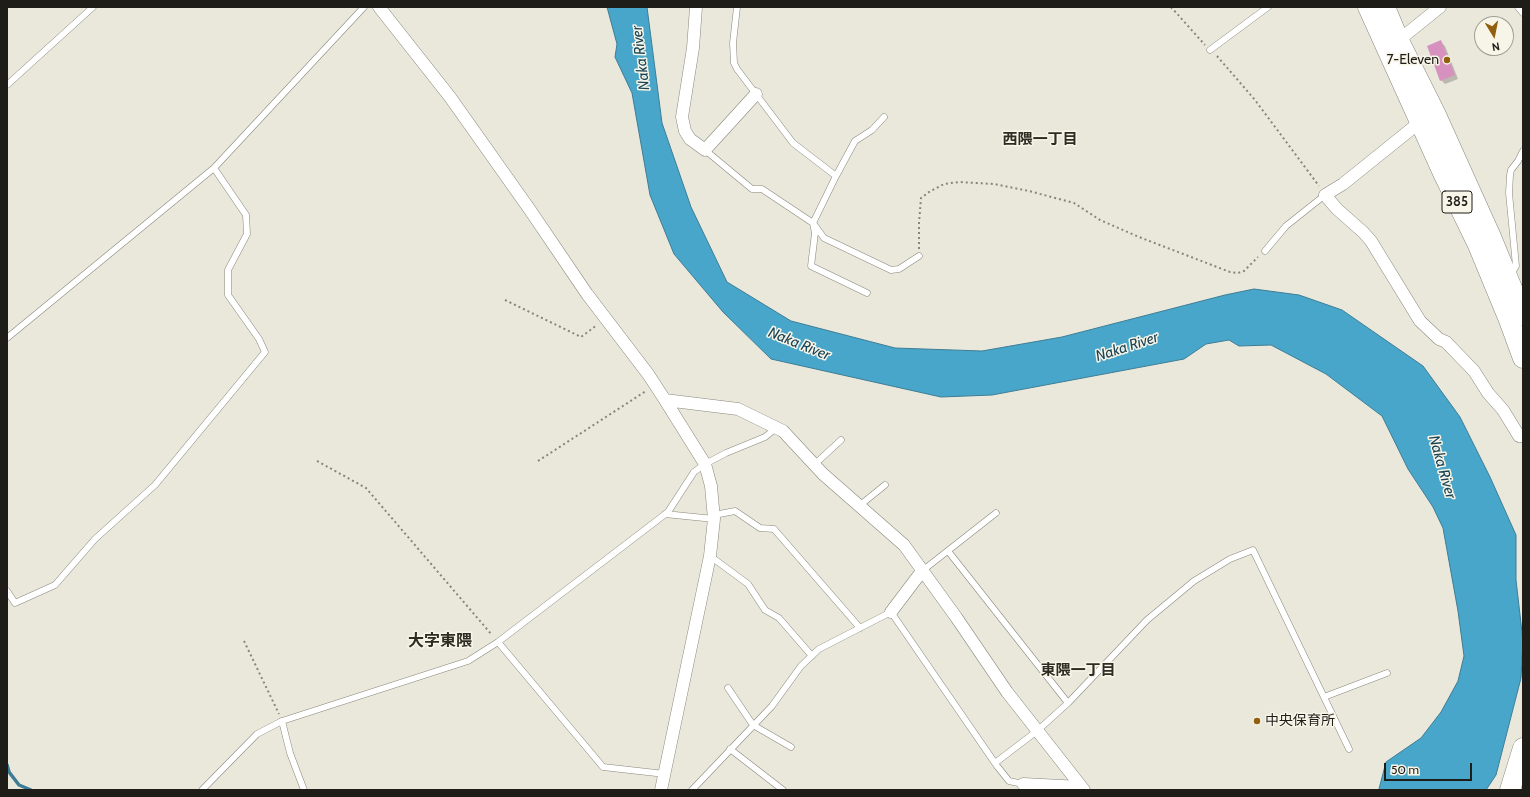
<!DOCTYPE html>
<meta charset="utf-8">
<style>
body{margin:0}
#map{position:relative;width:1530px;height:797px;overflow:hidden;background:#eae7db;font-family:Cabin,sans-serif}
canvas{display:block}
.frame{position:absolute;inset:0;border:8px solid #1e1d18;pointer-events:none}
.north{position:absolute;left:1474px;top:16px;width:40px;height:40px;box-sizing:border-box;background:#f7f4e8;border:1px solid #a09e95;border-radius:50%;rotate:170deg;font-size:11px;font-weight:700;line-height:16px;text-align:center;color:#1e1d18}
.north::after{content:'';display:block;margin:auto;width:14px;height:18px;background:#915f0e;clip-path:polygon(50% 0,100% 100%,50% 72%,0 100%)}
.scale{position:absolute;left:1384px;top:763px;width:88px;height:18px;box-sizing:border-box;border:2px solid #1e1d18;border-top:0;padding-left:5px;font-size:12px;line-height:14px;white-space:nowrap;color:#1e1d18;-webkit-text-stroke:3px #f7f4e8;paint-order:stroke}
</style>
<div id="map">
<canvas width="1530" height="797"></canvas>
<div class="frame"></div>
<div class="north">N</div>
<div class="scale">50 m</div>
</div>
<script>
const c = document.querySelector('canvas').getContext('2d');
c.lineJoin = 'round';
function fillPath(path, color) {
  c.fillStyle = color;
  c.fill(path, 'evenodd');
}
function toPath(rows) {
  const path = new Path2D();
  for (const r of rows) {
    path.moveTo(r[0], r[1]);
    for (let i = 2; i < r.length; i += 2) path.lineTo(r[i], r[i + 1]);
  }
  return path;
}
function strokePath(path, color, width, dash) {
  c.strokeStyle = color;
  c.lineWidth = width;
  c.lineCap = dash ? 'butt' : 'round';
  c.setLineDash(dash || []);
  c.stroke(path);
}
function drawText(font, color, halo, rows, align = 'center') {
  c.font = font + ' Cabin,"Noto Sans JP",sans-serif';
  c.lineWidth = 3;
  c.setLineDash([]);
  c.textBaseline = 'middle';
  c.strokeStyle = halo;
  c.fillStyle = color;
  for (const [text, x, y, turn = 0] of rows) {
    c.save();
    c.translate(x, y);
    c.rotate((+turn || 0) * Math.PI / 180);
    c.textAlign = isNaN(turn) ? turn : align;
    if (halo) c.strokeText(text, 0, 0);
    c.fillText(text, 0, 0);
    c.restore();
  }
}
const water = toPath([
 [607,7,647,7,662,123,691,207,727,282,791,321,895,348,982,351,1062,337,1225,295,1254,289,1299,295,1342,310,1423,366,1460,417,1490,477,1516,535,1516,580,1523,641,1521,678,1496,775,1486,790,1381,790,1379,789,1386,762,1421,738,1441,712,1458,681,1464,656,1458,611,1443,528,1433,507,1408,469,1382,416,1326,374,1271,345,1239,346,1229,340,1206,344,1184,359,992,395,941,397,771,359,723,312,674,254,650,195,632,93,615,57,617,44,607,7]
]);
fillPath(water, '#49a6cb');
strokePath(water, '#3c7d95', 1);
fillPath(toPath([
 [1441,42,1445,46,1458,79,1445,84,1441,80]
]), '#0003');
strokePath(toPath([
 [7,765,9,772,19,785,31,790]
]), '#3c7d95', 3.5);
fillPath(toPath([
 [1441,40,1455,75,1440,81,1427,46]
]), '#d791bf');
const service = toPath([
 [737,7,733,43,734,63,737,69,793,143,836,176,813,223,824,238,891,270,899,269,919,256],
 [1518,7,1523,13],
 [1210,50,1268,7],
 [7,85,93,7],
 [705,150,752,189,762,189,813,223,815,233,811,266,867,293],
 [836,176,855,141,872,130,884,117],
 [1265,251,1286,226,1325,195],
 [1511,275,1516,266,1509,193,1510,175,1511,170,1518,161,1523,151],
 [7,338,214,168,364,7],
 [814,465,841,440],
 [859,506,885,485],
 [665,514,714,519],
 [714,515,735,511,760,528,774,529,860,628],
 [948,551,1068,703],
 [710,556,748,584,765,610,779,618,812,656],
 [922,571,996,513],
 [7,591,15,603,55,585,95,539,155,485,265,352,259,339,228,295,228,270,247,234,246,215,214,168],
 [498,642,603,767,665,774],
 [728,688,753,725,791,747],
 [1324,697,1387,673],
 [282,721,290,753,304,790],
 [730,749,783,790],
 [995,763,1037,731,1068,703,1147,620,1194,581,1230,559,1253,550,1349,749],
 [202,790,257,734,282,721,468,661,498,642,668,512,694,472,705,464,726,453,765,437,776,428],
 [692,790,772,706,801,666,819,649,891,612,997,766,1009,781,1023,784]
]);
const minor = toPath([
 [379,7,450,97,530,210,587,294,648,374,665,400,738,409,783,431,823,474,904,545,956,617,1007,692,1084,790],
 [696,7,693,48,682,117,685,131,690,139,705,150,756,94],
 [1394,44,1440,7],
 [1420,122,1343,184,1325,195,1337,209,1363,232,1371,241,1420,321,1439,339,1446,342,1474,371,1488,393,1503,410,1519,436,1523,436],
 [891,612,922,571],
 [1023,784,1081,787],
 [661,790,710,556,714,519,711,486,705,464,665,400]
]);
const trunk = toPath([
 [1368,7,1443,173,1478,245,1509,320,1523,358],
 [1385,7,1399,41,1436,115,1491,237,1523,315],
 [1510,790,1523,748]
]);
strokePath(service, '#89877c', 7);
strokePath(minor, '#89877c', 13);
strokePath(trunk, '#89877c', 21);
strokePath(toPath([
 [1171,7,1205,45],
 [1217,56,1255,100,1319,186],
 [919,249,919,223,921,198,929,192,944,184,959,182,994,184,1029,191,1074,203,1100,220,1139,237,1230,272,1238,273,1244,271,1258,257],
 [505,300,581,337,597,325],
 [317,461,366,488,492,635],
 [538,461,646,391],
 [244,641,279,714]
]), '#87857c', 2, [2, 3]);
strokePath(service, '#fff', 6);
strokePath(minor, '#fff', 12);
strokePath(trunk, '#fff', 20);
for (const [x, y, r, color] of [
 [1447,60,4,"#915f0e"],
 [1257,721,4,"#915f0e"]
]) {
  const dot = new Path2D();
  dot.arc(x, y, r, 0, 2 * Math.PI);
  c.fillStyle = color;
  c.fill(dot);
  strokePath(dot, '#f7f4e8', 1.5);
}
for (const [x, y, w] of [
 [1457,202,30]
]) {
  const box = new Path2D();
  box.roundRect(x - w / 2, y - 11, w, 22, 3);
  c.fillStyle = '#f7f4e8';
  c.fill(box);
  strokePath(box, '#1e1d18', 1);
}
drawText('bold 13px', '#1e1d18', null, [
 ["385",1457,202]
]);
drawText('14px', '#1e1d18', '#f7f4e8', [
 ["7-Eleven",1439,60],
 ["中央保育所",1265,721,"left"]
], 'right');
drawText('italic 15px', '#1a4353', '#f7f4e8', [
 ["Naka River",641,58,-97],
 ["Naka River",799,344,22],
 ["Naka River",1127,347,-18],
 ["Naka River",1442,467,74]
]);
drawText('bold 15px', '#2e2c23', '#f7f4e8', [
 ["西隈一丁目",1040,140],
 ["東隈一丁目",1078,671]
]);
drawText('bold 16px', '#2e2c23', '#f7f4e8', [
 ["大字東隈",440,641]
]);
</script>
